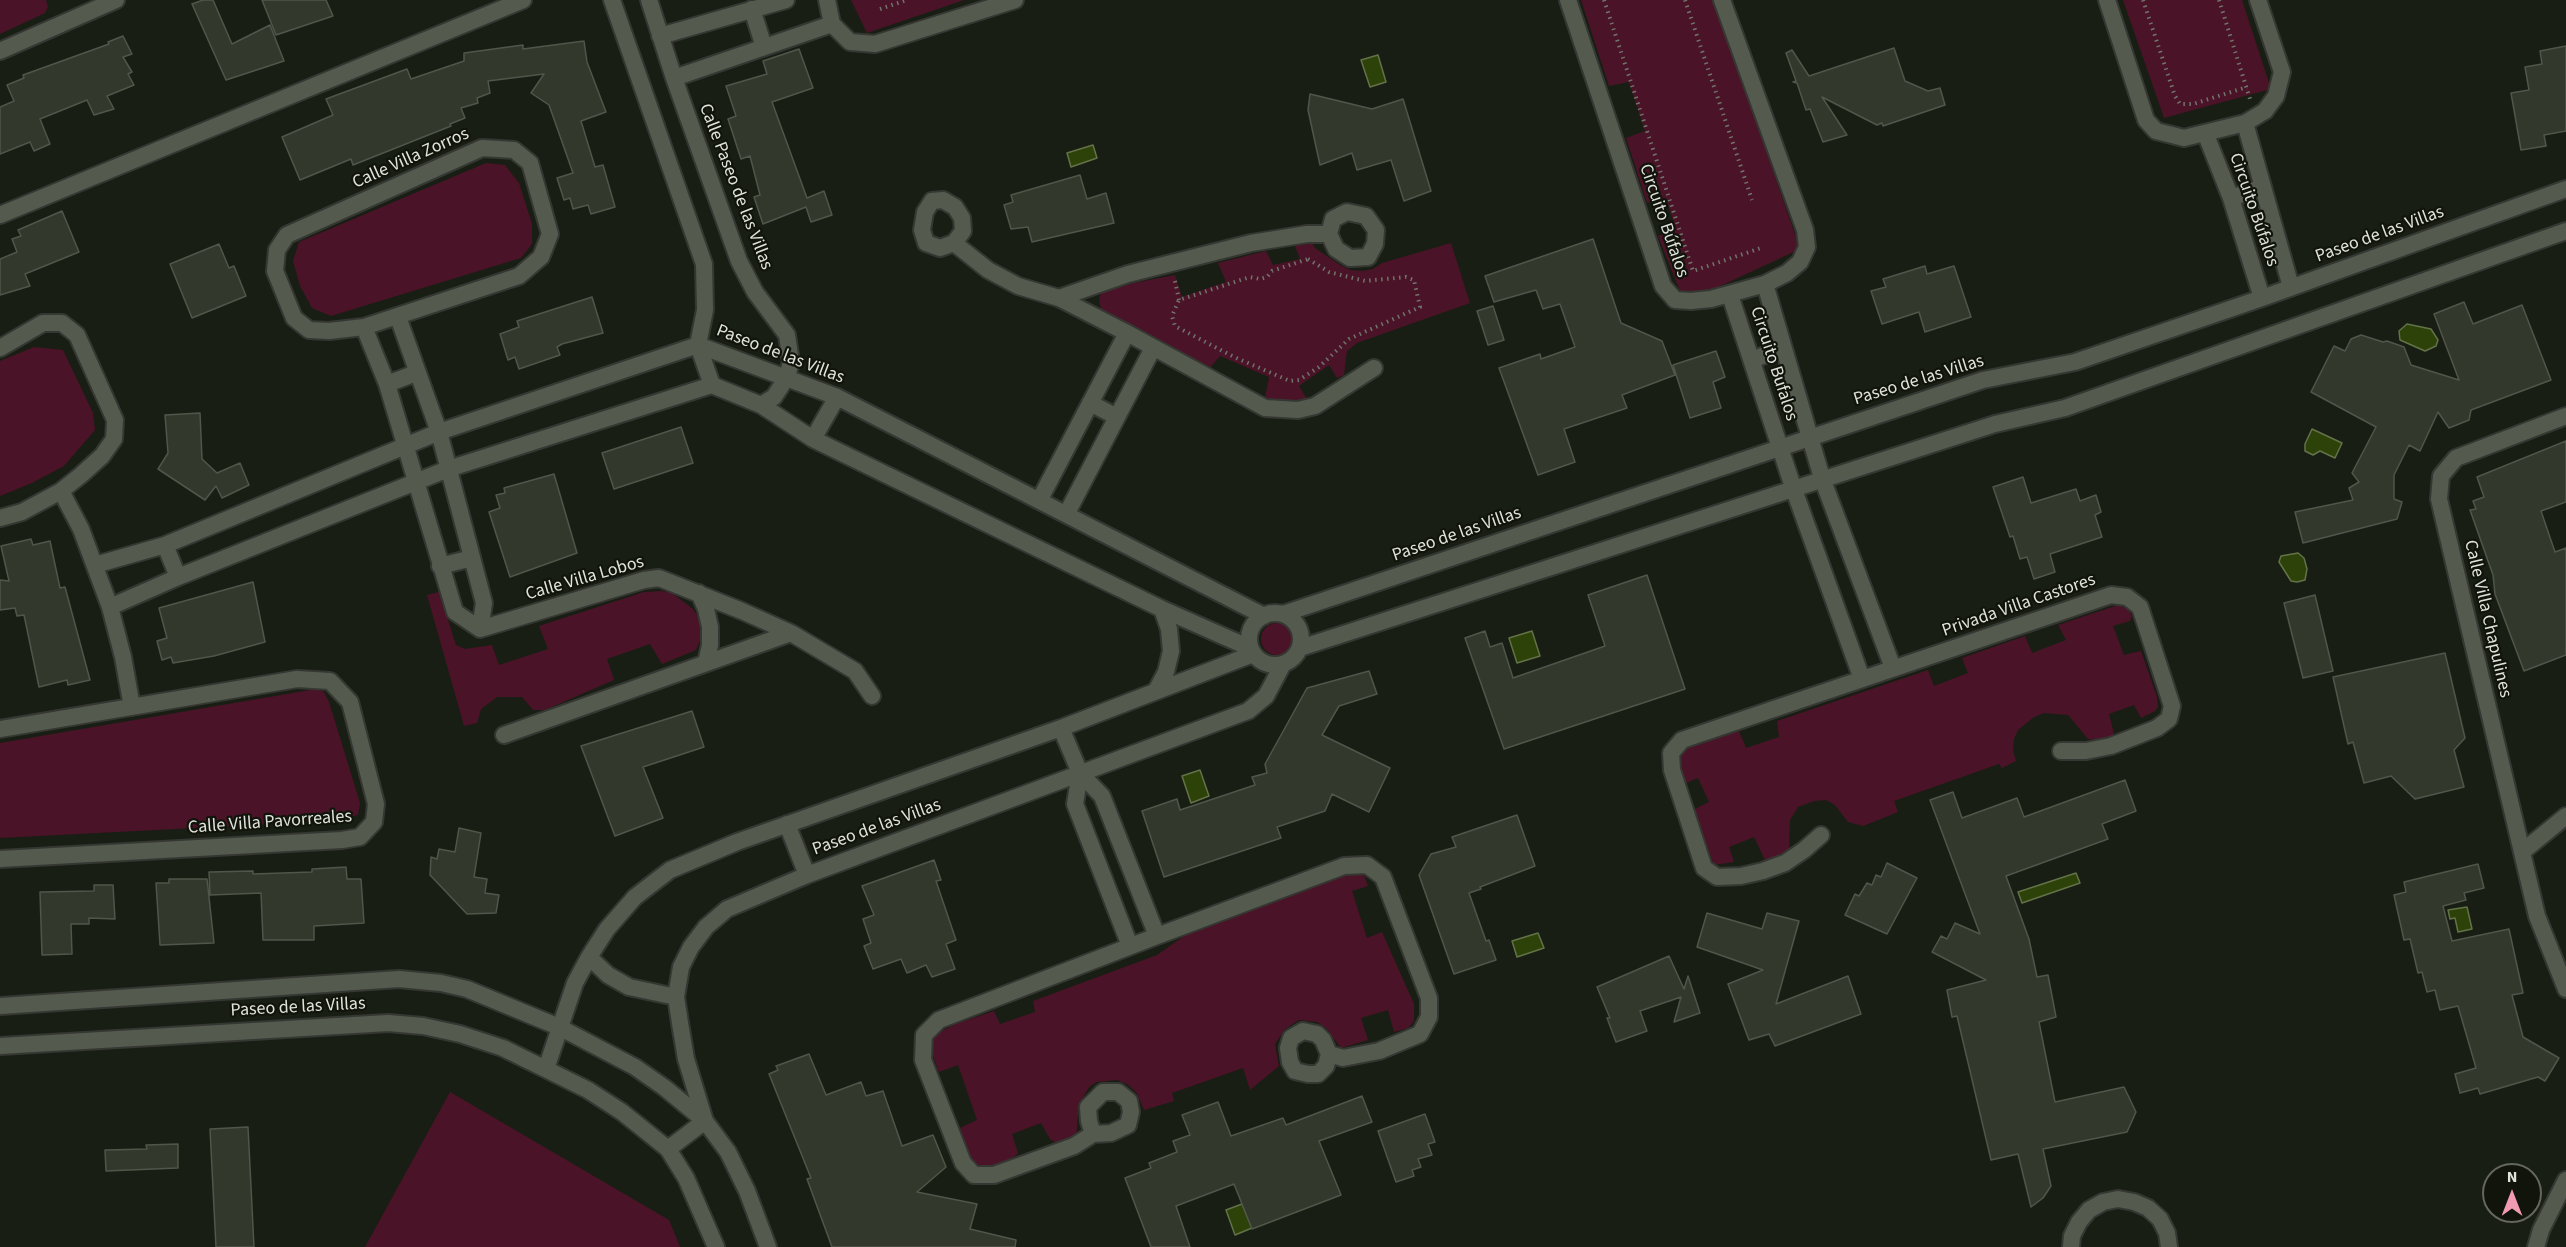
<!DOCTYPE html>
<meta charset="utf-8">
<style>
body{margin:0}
#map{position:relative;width:2566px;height:1247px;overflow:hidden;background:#191e14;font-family:"Source Sans 3",sans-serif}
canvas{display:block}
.north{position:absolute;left:2482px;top:1163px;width:60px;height:60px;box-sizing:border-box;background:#10140b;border:2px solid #63675f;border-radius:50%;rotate:0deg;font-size:16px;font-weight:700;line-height:24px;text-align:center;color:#e0e3dc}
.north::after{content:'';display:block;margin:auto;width:21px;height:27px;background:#f19ab3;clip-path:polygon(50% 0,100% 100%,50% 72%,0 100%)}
</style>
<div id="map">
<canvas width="2566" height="1247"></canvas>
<div class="north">N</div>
</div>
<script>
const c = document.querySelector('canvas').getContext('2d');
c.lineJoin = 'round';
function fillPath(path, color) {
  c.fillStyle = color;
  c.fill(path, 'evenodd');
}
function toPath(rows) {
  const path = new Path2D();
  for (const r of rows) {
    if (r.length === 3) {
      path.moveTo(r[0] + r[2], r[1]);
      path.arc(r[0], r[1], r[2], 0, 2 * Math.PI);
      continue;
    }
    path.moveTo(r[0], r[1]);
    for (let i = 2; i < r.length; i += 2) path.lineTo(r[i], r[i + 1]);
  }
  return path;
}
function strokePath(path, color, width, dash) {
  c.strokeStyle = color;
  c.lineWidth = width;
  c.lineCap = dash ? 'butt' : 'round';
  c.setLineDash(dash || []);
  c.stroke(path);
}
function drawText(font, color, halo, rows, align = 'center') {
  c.font = font + ' "Source Sans 3",sans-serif';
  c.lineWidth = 4.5;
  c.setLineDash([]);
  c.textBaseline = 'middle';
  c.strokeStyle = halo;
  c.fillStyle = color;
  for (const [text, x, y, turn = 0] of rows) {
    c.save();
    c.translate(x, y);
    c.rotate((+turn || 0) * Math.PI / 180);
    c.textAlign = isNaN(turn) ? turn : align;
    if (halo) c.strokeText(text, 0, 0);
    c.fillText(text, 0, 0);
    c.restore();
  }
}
fillPath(toPath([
 [0,0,46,0,48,7,45,13,0,34],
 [851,0,964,0,867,33],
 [1581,0,1714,0,1800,249,1714,289,1690,295,1680,291,1658,236,1676,230,1666,198,1647,203,1626,138,1645,131,1629,82,1609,86],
 [2123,0,2242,0,2271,89,2164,118],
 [486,163,505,165,519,183,532,224,532,244,521,258,331,316,312,308,300,286,293,261,299,242],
 [1310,240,1315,248,1340,265,1350,270,1363,271,1373,269,1382,263,1451,243,1470,303,1357,343,1347,351,1344,375,1337,378,1329,365,1299,386,1308,401,1295,404,1265,398,1269,377,1220,356,1208,370,1103,313,1100,305,1099,298,1103,289,1175,275,1182,297,1226,282,1218,263,1266,251,1273,265,1300,259,1295,246],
 [34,347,63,350,93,413,95,430,64,466,32,483,0,496,0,361],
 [662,591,672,593,693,609,700,620,702,636,696,650,662,664,650,644,607,659,614,680,545,710,533,710,522,697,497,697,481,709,477,723,464,726,427,595,439,592,456,645,465,649,492,645,499,665,548,649,539,626,644,592],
 [2118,605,2128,609,2132,616,2130,621,2113,626,2124,655,2141,651,2157,697,2158,707,2155,711,2141,718,2134,705,2109,714,2114,734,2108,739,2100,740,2088,739,2068,715,2044,713,2034,717,2018,730,2014,739,2013,751,2016,761,2002,768,1999,764,1894,801,1898,812,1863,826,1848,822,1835,805,1826,800,1814,801,1798,807,1790,820,1789,853,1766,862,1754,837,1729,847,1734,862,1714,865,1693,810,1709,802,1698,778,1684,784,1677,758,1682,751,1690,745,1739,731,1746,748,1779,737,1777,721,1928,670,1934,686,1968,673,1962,658,2025,636,2032,653,2066,640,2058,625],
 [1277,639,16],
 [316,689,324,692,329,702,360,803,358,815,330,821,0,838,0,743],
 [1344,872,1359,872,1364,875,1368,886,1352,891,1367,938,1382,932,1414,1004,1414,1021,1408,1028,1394,1032,1388,1010,1361,1018,1368,1040,1341,1048,1326,1028,1317,1022,1299,1020,1285,1029,1275,1044,1279,1066,1250,1090,1243,1068,1172,1093,1174,1101,1144,1110,1136,1092,1127,1084,1117,1080,1097,1082,1090,1086,1079,1104,1076,1139,1061,1146,1050,1139,1041,1123,1012,1134,1018,1153,1013,1158,984,1169,974,1166,960,1128,977,1120,958,1065,939,1072,931,1051,931,1036,958,1023,994,1011,1000,1024,1035,1012,1033,1001,1157,955,1200,925],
 [450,1092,669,1220,680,1247,365,1247]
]), '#4b1328');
const water = toPath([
 [1378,55,1386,82,1370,87,1361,60,1378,55],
 [1093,145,1097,158,1071,167,1067,153,1093,145],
 [2407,324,2431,329,2438,340,2436,346,2425,351,2400,340,2399,331,2407,324],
 [2312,429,2342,443,2335,458,2320,451,2313,455,2305,451,2305,444,2312,429],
 [2298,553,2304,558,2307,569,2305,580,2297,582,2291,581,2279,562,2281,556,2298,553],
 [1532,631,1540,656,1517,663,1509,638,1532,631],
 [1200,770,1209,796,1191,803,1182,776,1200,770],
 [2076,873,2080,883,2022,903,2018,892,2076,873],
 [2467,907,2472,929,2458,932,2455,918,2450,919,2448,910,2467,907],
 [1538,933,1544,948,1517,957,1512,941,1538,933],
 [1242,1204,1252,1228,1235,1235,1226,1210,1242,1204]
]);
fillPath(water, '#2d4209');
strokePath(water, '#637248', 1.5);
const building = toPath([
 [203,0,213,0,232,44,270,25,284,61,226,80,192,4,203,0],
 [262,0,326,0,333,16,276,35,262,0],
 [123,36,132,54,123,57,132,72,128,74,134,85,107,96,114,109,94,115,87,100,40,119,50,144,34,151,30,142,0,154,0,107,14,101,7,85,24,78,23,75,109,44,108,42,123,36],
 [584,41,587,62,606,112,581,121,595,167,603,165,615,207,591,214,588,205,573,209,570,198,564,200,557,178,573,173,549,105,531,93,544,74,488,81,490,93,477,98,478,103,461,108,465,118,450,124,451,126,353,165,351,159,300,180,282,137,333,115,326,99,407,69,411,79,464,61,464,53,523,45,523,49,584,41],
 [2566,46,2566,131,2544,135,2546,146,2521,150,2511,93,2529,90,2525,67,2542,64,2540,51,2566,46],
 [1894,48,1905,81,1928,91,1940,88,1945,105,1883,126,1882,123,1877,125,1822,97,1847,135,1823,142,1810,109,1806,110,1797,83,1793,82,1796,81,1786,53,1792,50,1809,76,1894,48],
 [799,49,813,88,772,102,807,198,824,191,832,215,811,222,806,207,763,224,754,197,760,195,750,156,741,159,728,119,736,116,726,86,767,74,763,61,799,49],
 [1310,94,1372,109,1403,99,1431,191,1404,201,1391,160,1357,170,1352,153,1320,165,1308,110,1310,94],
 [1080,175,1087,199,1106,193,1114,223,1032,242,1028,227,1011,229,1004,205,1013,202,1011,195,1080,175],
 [62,211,79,252,25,274,30,286,0,295,0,259,17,252,12,239,21,236,18,230,62,211],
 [1593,239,1621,323,1662,341,1675,375,1622,395,1627,408,1564,429,1575,462,1538,475,1499,368,1540,354,1541,359,1575,347,1560,304,1543,309,1536,290,1494,302,1485,276,1593,239],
 [219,244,229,268,234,266,246,296,192,318,170,264,219,244],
 [1925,266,1927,274,1954,266,1971,317,1925,332,1919,312,1882,324,1871,291,1886,287,1883,279,1925,266],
 [592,297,603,333,562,344,557,347,560,355,519,369,515,357,508,360,500,334,519,327,517,321,592,297],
 [2464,302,2473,324,2522,305,2551,380,2471,410,2469,420,2449,428,2438,412,2420,451,2409,445,2394,475,2394,499,2402,502,2397,519,2303,543,2295,512,2353,500,2349,488,2359,482,2352,473,2376,427,2311,392,2334,346,2345,351,2351,339,2361,335,2383,342,2387,341,2404,347,2411,365,2459,380,2434,314,2464,302],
 [1493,306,1504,340,1488,345,1477,311,1493,306],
 [1716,351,1725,377,1713,382,1721,408,1690,418,1673,365,1716,351],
 [200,413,202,459,217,473,240,463,249,485,222,498,216,486,205,500,158,469,168,453,165,415,200,413],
 [681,427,693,463,614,489,602,453,681,427],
 [2566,441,2566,502,2541,511,2555,552,2566,548,2566,655,2524,671,2495,594,2493,575,2470,510,2476,509,2473,501,2484,497,2477,477,2566,441],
 [554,474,577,553,510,577,489,512,500,508,496,495,505,493,504,488,554,474],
 [2023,477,2031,503,2076,489,2080,501,2096,495,2101,512,2095,515,2102,537,2050,554,2055,572,2034,579,2027,557,2020,559,2013,536,2010,537,1993,487,2023,477],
 [31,539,33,545,50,541,60,588,65,587,90,680,68,685,67,680,39,687,24,615,17,616,15,608,0,610,0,580,9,581,1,546,31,539],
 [1647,575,1685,689,1504,749,1465,638,1485,631,1490,647,1502,643,1513,678,1605,646,1588,595,1647,575],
 [253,582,265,642,214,656,173,663,171,657,162,660,157,641,167,638,159,608,253,582],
 [2315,595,2333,671,2303,678,2284,603,2315,595],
 [2445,653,2465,738,2454,750,2464,787,2415,799,2391,776,2364,783,2353,742,2348,744,2333,677,2445,653],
 [1369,671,1377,694,1339,706,1322,735,1390,768,1369,812,1332,794,1325,811,1277,827,1281,838,1164,877,1142,811,1177,799,1180,810,1255,785,1252,777,1267,773,1265,764,1307,688,1369,671],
 [692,711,704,747,643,767,663,818,615,836,581,746,692,711],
 [2125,780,2136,811,2102,824,2108,839,2006,876,2029,939,2037,977,2048,975,2056,1017,2039,1022,2055,1102,2124,1087,2136,1112,2127,1132,2043,1149,2051,1186,2043,1198,2031,1207,2018,1154,1991,1160,1957,1016,1952,1017,1947,990,1986,980,1932,952,1941,936,1947,939,1955,923,1980,934,1930,800,1953,792,1962,818,2017,798,2024,817,2125,780],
 [1517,815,1535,866,1480,887,1481,889,1469,893,1486,941,1489,940,1496,960,1454,974,1419,875,1431,854,1456,847,1452,837,1517,815],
 [459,828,481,833,474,877,487,879,485,893,499,895,496,913,467,914,430,875,431,857,437,859,439,849,455,852,459,828],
 [934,860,941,880,936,881,956,940,946,944,955,969,932,977,926,965,907,973,901,959,873,969,864,946,871,943,863,919,874,915,862,886,934,860],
 [1887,863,1917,878,1887,934,1845,915,1855,894,1859,896,1867,883,1872,885,1876,875,1881,877,1887,863],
 [2478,864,2484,888,2464,893,2466,900,2443,906,2452,941,2509,929,2523,993,2512,995,2523,1037,2559,1058,2545,1081,2538,1077,2480,1094,2478,1088,2460,1093,2455,1074,2476,1068,2458,1006,2440,1010,2435,990,2427,992,2422,972,2418,973,2410,939,2404,940,2394,895,2406,892,2404,882,2478,864],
 [346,867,347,879,361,879,364,923,314,926,314,940,263,940,261,893,210,895,209,872,253,871,253,874,312,872,312,869,346,867],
 [169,879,207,879,214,943,160,945,156,883,169,883,169,879],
 [94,885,113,885,115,919,89,918,89,924,71,924,72,954,42,955,40,892,94,891,94,885],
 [1707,913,1762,929,1767,913,1799,921,1776,1004,1848,976,1861,1014,1775,1046,1769,1034,1749,1040,1728,984,1763,970,1697,947,1707,913],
 [1669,956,1684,989,1688,976,1700,1013,1674,1022,1681,997,1640,1011,1647,1031,1616,1042,1607,1018,1610,1018,1597,987,1669,956],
 [809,1054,826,1095,861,1082,866,1096,883,1091,902,1146,933,1135,946,1167,917,1192,977,1204,970,1229,1016,1240,1015,1247,832,1247,807,1179,811,1178,769,1074,778,1070,776,1066,809,1054],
 [1362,1096,1372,1122,1319,1141,1341,1195,1252,1229,1234,1184,1176,1206,1190,1247,1151,1247,1125,1178,1151,1168,1149,1163,1177,1152,1173,1141,1190,1135,1182,1115,1218,1102,1231,1136,1283,1118,1286,1125,1362,1096],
 [1425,1114,1435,1142,1428,1144,1432,1155,1418,1159,1421,1167,1412,1170,1414,1176,1396,1182,1378,1131,1425,1114],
 [248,1127,254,1247,216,1247,210,1129,248,1127],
 [178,1144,178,1168,106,1171,105,1150,147,1149,146,1145,178,1144]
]);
fillPath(building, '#33382d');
strokePath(building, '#50564a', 1.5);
const minor = toPath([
 [612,0,704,264,705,310,698,345,712,385],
 [649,0,674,78,739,261,755,292,787,335,791,362,787,377,774,397,761,405],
 [827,0,832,24,850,42,875,44,1015,0],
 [1568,0,1663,286,1675,300,1691,301,1711,299,1765,284,1787,273,1800,262,1807,247,1805,230,1722,0],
 [2107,0,2146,120,2156,131,2184,138,2245,123,2265,111,2276,96,2282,72,2258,0],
 [752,9,764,47],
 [660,36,786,0],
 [0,51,116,0],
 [674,78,832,24],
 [2245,123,2291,287],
 [2206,135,2231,198,2262,298],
 [482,148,514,150,530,163,550,234,541,257,519,276,364,327,329,331,309,330,294,318,275,271,277,250,287,235,482,148],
 [2231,198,2263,187],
 [0,215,523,0],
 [954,243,940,248,926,243,922,230,925,212,932,201,943,200,955,207,962,218,963,231,954,243,988,270,1018,286,1059,298,1127,333,1265,408,1298,410,1315,406,1374,368],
 [1765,284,1822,478,1893,668],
 [1730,295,1793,487,1862,679],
 [1059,298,1128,274,1251,243,1307,234,1329,234,1336,249,1350,258,1368,257,1375,244,1376,230,1366,216,1347,212,1333,219,1329,234],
 [398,317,439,432,484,603,480,629],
 [364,327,387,384,455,612,480,629],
 [0,348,43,323,62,323,77,335,115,420,114,439,102,456,81,475,61,491,22,512,0,518],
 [1752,360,1783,348],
 [387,384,416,373],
 [712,385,761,405,813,439,1162,609,1250,648],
 [1090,403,1117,417],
 [2566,416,2456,458,2441,476,2439,499,2537,916,2566,989],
 [813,439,837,397],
 [61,491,81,529,110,607,123,657,132,707],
 [1040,499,1127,333],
 [1067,513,1153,348],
 [165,545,178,577],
 [95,565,165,545,439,432,698,345,837,397,1264,616],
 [440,566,472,558],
 [699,593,706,609,710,627,710,645,706,663],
 [110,607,178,577,448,469,712,385],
 [1275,639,26],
 [1283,614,1983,380,2075,362,2262,298,2566,189],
 [480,629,644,580,659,578,742,611,791,633,855,671,872,696],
 [1300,648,1995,424,2065,408,2566,231],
 [1156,691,1166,672,1171,651,1169,629,1162,609],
 [1061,728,1080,773,1102,796,1157,936],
 [0,729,297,679,330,681,350,702,376,804,374,822,360,837,342,840,0,859],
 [504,735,791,633],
 [1080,773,1075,804,1130,946],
 [787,824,807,875],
 [1821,835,1804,850,1785,863,1763,871,1741,876,1717,877,1704,868,1672,770,1671,753,1682,740,2111,595,2127,597,2140,607,2172,706,2169,719,2157,728,2111,746,2086,751,2061,751],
 [2522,852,2566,816],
 [589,957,608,975,629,987,676,997],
 [0,1006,399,979,441,983,467,989,559,1027,635,1067,665,1088,705,1121,728,1152,747,1191,768,1247],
 [0,1046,388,1023,423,1026,460,1034,503,1048,588,1090,622,1112,668,1149,686,1178,716,1247],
 [546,1069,575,983,589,957,607,929,635,897,670,870,737,842,1061,728,1253,654],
 [1093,1134,1111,1133,1128,1125,1131,1112,1129,1101,1118,1092,1103,1092,1088,1107,1089,1121,1093,1134,1074,1146,994,1175,974,1175,963,1163,923,1060,924,1035,939,1020,1157,936,1344,866,1367,865,1383,877,1429,998,1429,1017,1420,1034,1379,1051,1343,1058,1329,1054,1323,1040,1317,1034,1303,1031,1291,1038,1288,1048,1290,1062,1295,1071,1308,1074,1318,1074,1326,1066,1329,1054],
 [668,1149,705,1121,686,1059,680,1023,676,997,681,967,691,947,706,927,727,909,807,875,1248,711,1266,696,1283,664],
 [2071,1247,2072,1236,2079,1222,2089,1210,2103,1202,2118,1199,2134,1202,2148,1208,2160,1219,2167,1233,2169,1247],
 [2536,1247,2541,1230,2566,1180]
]);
strokePath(minor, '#353832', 20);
strokePath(toPath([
 [1604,0,1693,271,1761,248],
 [1685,0,1752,200],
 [2143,0,2175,96,2180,104,2193,104,2247,87],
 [2219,0,2250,99],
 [880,9,907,0],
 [1308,259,1329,272,1365,281,1406,277,1414,280,1420,307,1349,339,1319,367,1299,380,1290,381,1234,357,1175,326,1172,316,1179,300,1250,277,1260,279,1267,277,1272,271,1308,259],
 [1175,281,1179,300]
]), '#70746b', 4, [1.5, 4.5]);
strokePath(minor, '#555a4f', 16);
drawText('18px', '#e0e3dc', '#10140b', [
 ["Calle Villa Zorros",411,159,-24],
 ["Calle Paseo de las Villas",735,187,69],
 ["Circuito Búfalos",2253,210,71],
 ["Circuito Búfalos",1663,221,71],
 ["Paseo de las Villas",2380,235,-20],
 ["Paseo de las Villas",780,355,21],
 ["Circuito Bufalos",1773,364,72],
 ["Paseo de las Villas",1919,381,-17],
 ["Paseo de las Villas",1457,535,-19],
 ["Calle Villa Lobos",585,579,-16],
 ["Privada Villa Castores",2019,606,-19],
 ["Calle Villa Chapulines",2487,619,77],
 ["Calle Villa Pavorreales",270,823,-4],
 ["Paseo de las Villas",877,828,-20],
 ["Paseo de las Villas",298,1008,-3]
]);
</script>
